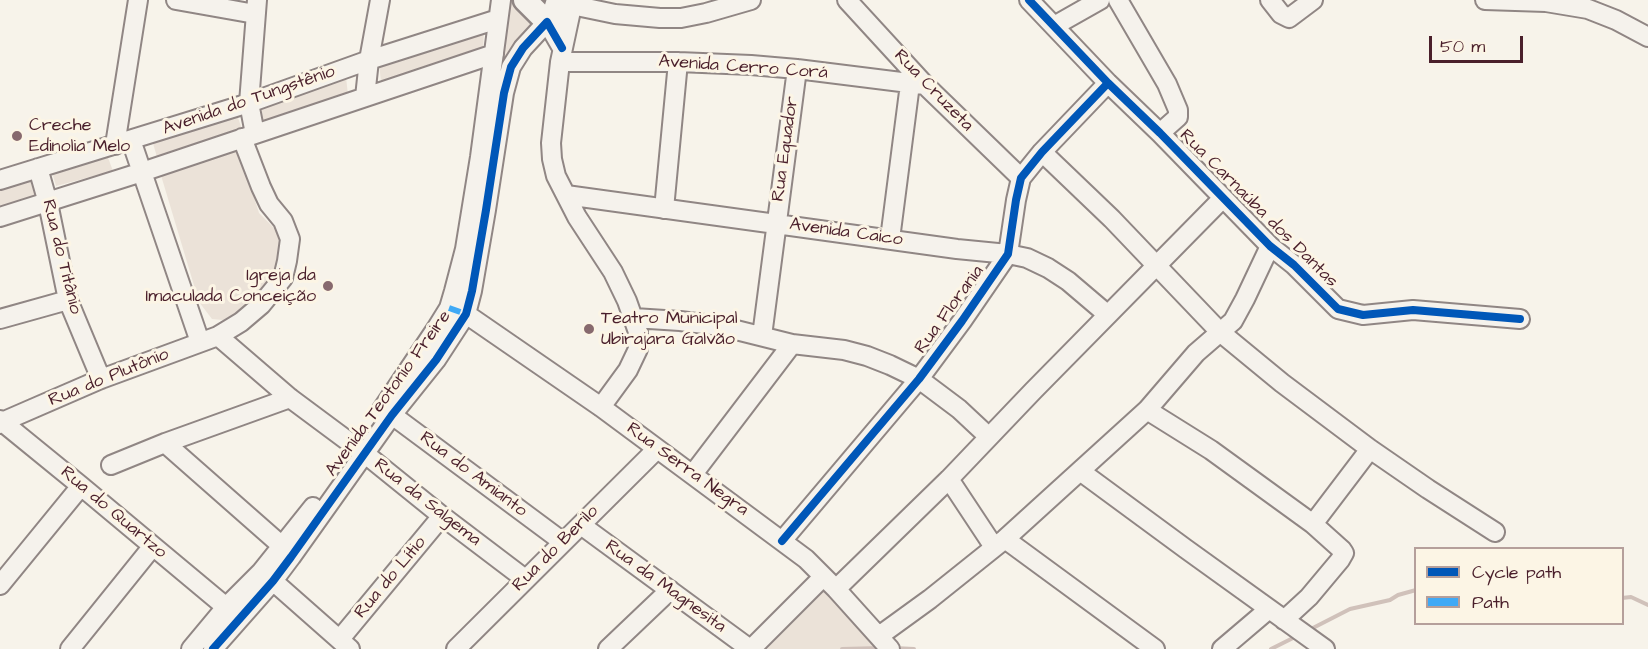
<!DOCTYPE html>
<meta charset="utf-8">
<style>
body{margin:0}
#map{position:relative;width:1648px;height:649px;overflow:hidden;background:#f7f3ea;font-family:"Architects Daughter",sans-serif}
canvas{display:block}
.legend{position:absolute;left:1414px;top:547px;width:210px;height:78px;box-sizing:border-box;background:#fcf5e5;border:2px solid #b59f9b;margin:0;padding:8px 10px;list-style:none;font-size:18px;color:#4a1f2b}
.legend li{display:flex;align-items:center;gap:12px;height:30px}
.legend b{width:30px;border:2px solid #b59f9b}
.scale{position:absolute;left:1429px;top:36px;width:94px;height:27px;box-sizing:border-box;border:3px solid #4a1f2b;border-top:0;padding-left:8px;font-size:18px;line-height:21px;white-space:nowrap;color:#4a1f2b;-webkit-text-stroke:4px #fcf5e5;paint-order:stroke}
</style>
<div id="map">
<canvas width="1648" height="649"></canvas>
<ul class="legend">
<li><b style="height:8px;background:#0057b8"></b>Cycle path</li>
<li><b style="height:8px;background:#3fa9f5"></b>Path</li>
</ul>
<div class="scale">50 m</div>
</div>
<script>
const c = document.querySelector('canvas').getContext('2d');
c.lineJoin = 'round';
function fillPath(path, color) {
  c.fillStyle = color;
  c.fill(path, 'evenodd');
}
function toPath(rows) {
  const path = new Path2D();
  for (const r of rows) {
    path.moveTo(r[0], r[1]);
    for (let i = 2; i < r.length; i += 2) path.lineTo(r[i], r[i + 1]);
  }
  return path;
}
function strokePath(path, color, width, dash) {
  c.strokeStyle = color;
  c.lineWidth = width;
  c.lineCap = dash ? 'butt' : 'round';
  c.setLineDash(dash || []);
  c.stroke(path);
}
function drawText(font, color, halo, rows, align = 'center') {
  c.font = font + ' "Architects Daughter",sans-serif';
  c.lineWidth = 6;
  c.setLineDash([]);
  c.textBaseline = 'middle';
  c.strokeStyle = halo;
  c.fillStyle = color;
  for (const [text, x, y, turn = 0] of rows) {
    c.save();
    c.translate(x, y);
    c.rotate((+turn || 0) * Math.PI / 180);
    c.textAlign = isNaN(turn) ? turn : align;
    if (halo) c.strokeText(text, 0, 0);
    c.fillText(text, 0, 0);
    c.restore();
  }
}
fillPath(toPath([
 [507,0,517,0,538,20,518,40,500,70],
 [484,32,483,48,381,82,379,63],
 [346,77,348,95,263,125,258,105],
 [237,115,243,132,157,157,152,140],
 [239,149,259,213,276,230,281,243,278,264,266,290,242,310,223,320,212,319,199,302,160,172],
 [107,155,113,171,56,186,52,172],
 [30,180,36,198,0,209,0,189],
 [822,588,883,649,759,649]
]), '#ebe2d8');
strokePath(toPath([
 [1622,598,1631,597,1648,605],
 [1309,630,1350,609,1390,600,1398,595,1416,590],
 [894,648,914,649],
 [842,649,881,648],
 [1271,649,1297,636]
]), '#d0c1ba', 4);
const minor = toPath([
 [176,0,255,14],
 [847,0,925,85,1021,178],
 [1029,0,1108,83,1160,133,1270,246,1294,265,1338,309,1363,315,1413,310,1520,319],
 [1118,0,1167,84,1178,110,1178,117,1160,133],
 [1270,0,1281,14,1289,18,1313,0],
 [1485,0,1546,2,1588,9,1616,20,1648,37],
 [562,3,615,14,660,18,681,18,706,13,751,0],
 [572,6,560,62,551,143,552,159,556,176,577,217,613,272,627,301,638,332,638,349,628,370,601,407],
 [1054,26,1100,0],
 [560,62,678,62,751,65,797,69,925,85],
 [365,97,369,60,380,0],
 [255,134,249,103,257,0],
 [131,140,200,342],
 [115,145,138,0],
 [1042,152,1112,219,1220,332,1282,383,1370,449,1428,489,1495,532],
 [38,168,48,203,68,300,101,379],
 [0,180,249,103,369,60,498,19],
 [566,195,957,249,1008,254,1027,258,1048,268,1068,281,1108,315],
 [664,209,678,62],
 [0,217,142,172,494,54],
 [890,239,910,84],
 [466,314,601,407,806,559,836,589,890,649],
 [634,318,680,321,720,326,792,344,844,350,867,356,890,365,919,379,959,409,989,437],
 [0,319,68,300],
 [218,336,290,398,364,453,442,516,525,579],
 [762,336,797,69],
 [384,409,563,542],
 [1147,410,1211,450,1313,524,1342,550,1344,553,1340,560,1309,597,1284,620],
 [381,411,436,329,449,308,454,291,465,249,480,157,501,0],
 [0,420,81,486,226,607],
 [0,424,2,422,101,379,218,336,241,322,261,305,283,278,287,261,290,239,283,221,269,204,261,187,242,138],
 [165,443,282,546],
 [111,465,165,443,290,398],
 [1080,471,1186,549,1325,649],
 [693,474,792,344],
 [949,479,994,547],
 [1313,524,1370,449],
 [581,525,750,649],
 [1005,539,1155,649],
 [782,541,919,379,962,321,1008,254,1016,200,1021,178,1042,152,1108,83],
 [265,574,350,649],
 [0,585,81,486],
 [836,589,949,479,1033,391,1223,198],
 [879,636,930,599,1005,539,1147,410,1196,353,1233,321,1245,299,1270,246],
 [340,639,442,516],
 [70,649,153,546],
 [191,649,226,607,261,572,313,507],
 [213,649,273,581,291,557,392,415,436,360,466,314,472,291,486,210,504,93,511,67,523,48,547,22,562,48],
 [456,649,657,449],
 [608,649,670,590],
 [751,649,823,577],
 [1222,649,1269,609]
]);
const major = toPath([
 [525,0,547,22,554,13,558,0]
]);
strokePath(minor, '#908684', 22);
strokePath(major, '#908684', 27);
strokePath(minor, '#f5f2ec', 18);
strokePath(major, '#f5f2ec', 22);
strokePath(toPath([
 [449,308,466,314]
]), '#3fa9f5', 6, [12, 6]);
strokePath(toPath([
 [1029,0,1108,83,1160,133,1270,246,1294,265,1338,309,1363,315,1413,310,1520,319],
 [782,541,919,379,962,321,1008,254,1016,200,1021,178,1042,152,1108,83],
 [213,649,273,581,291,557,392,415,436,360,466,314,472,291,486,210,504,93,511,67,523,48,547,22,562,48]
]), '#0057b8', 8);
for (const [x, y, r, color] of [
 [17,136,6,"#87696e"],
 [328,286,6,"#87696e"],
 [589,329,6,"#87696e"]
]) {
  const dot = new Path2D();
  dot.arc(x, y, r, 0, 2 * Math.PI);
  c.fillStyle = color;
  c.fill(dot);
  strokePath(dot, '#fcf5e5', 2);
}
drawText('18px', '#4a1f2b', '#fcf5e5', [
 ["Avenida Cerro Corá",743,68,4],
 ["Rua Cruzeta",933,91,46],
 ["Avenida do Tungstênio",249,101,-19],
 ["Rua Equador",786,149,-82],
 ["Rua Carnaúba dos Dantas",1258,209,45],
 ["Avenida Caico",846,233,8],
 ["Rua do Titânio",61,257,76],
 ["Rua Florania",950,310,-54],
 ["Rua do Plutônio",109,378,-22],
 ["Avenida Teotonio Freire",389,394,-54],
 ["Rua Serra Negra",687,470,36],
 ["Rua do Amianto",473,475,37],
 ["Rua da Salgema",427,503,38],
 ["Rua do Quartzo",113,513,40],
 ["Rua do Berilo",556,549,-45],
 ["Rua do Lítio",391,578,-50],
 ["Rua da Magnesita",665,587,36]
]);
drawText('18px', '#4a1f2b', '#fcf5e5', [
 ["Creche",29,126],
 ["Edinolia Melo",29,147],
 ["Igreja da",316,276,"right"],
 ["Imaculada Conceição",316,297,"right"],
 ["Teatro Municipal",601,319],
 ["Ubirajara Galvão",601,340]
], 'left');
</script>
